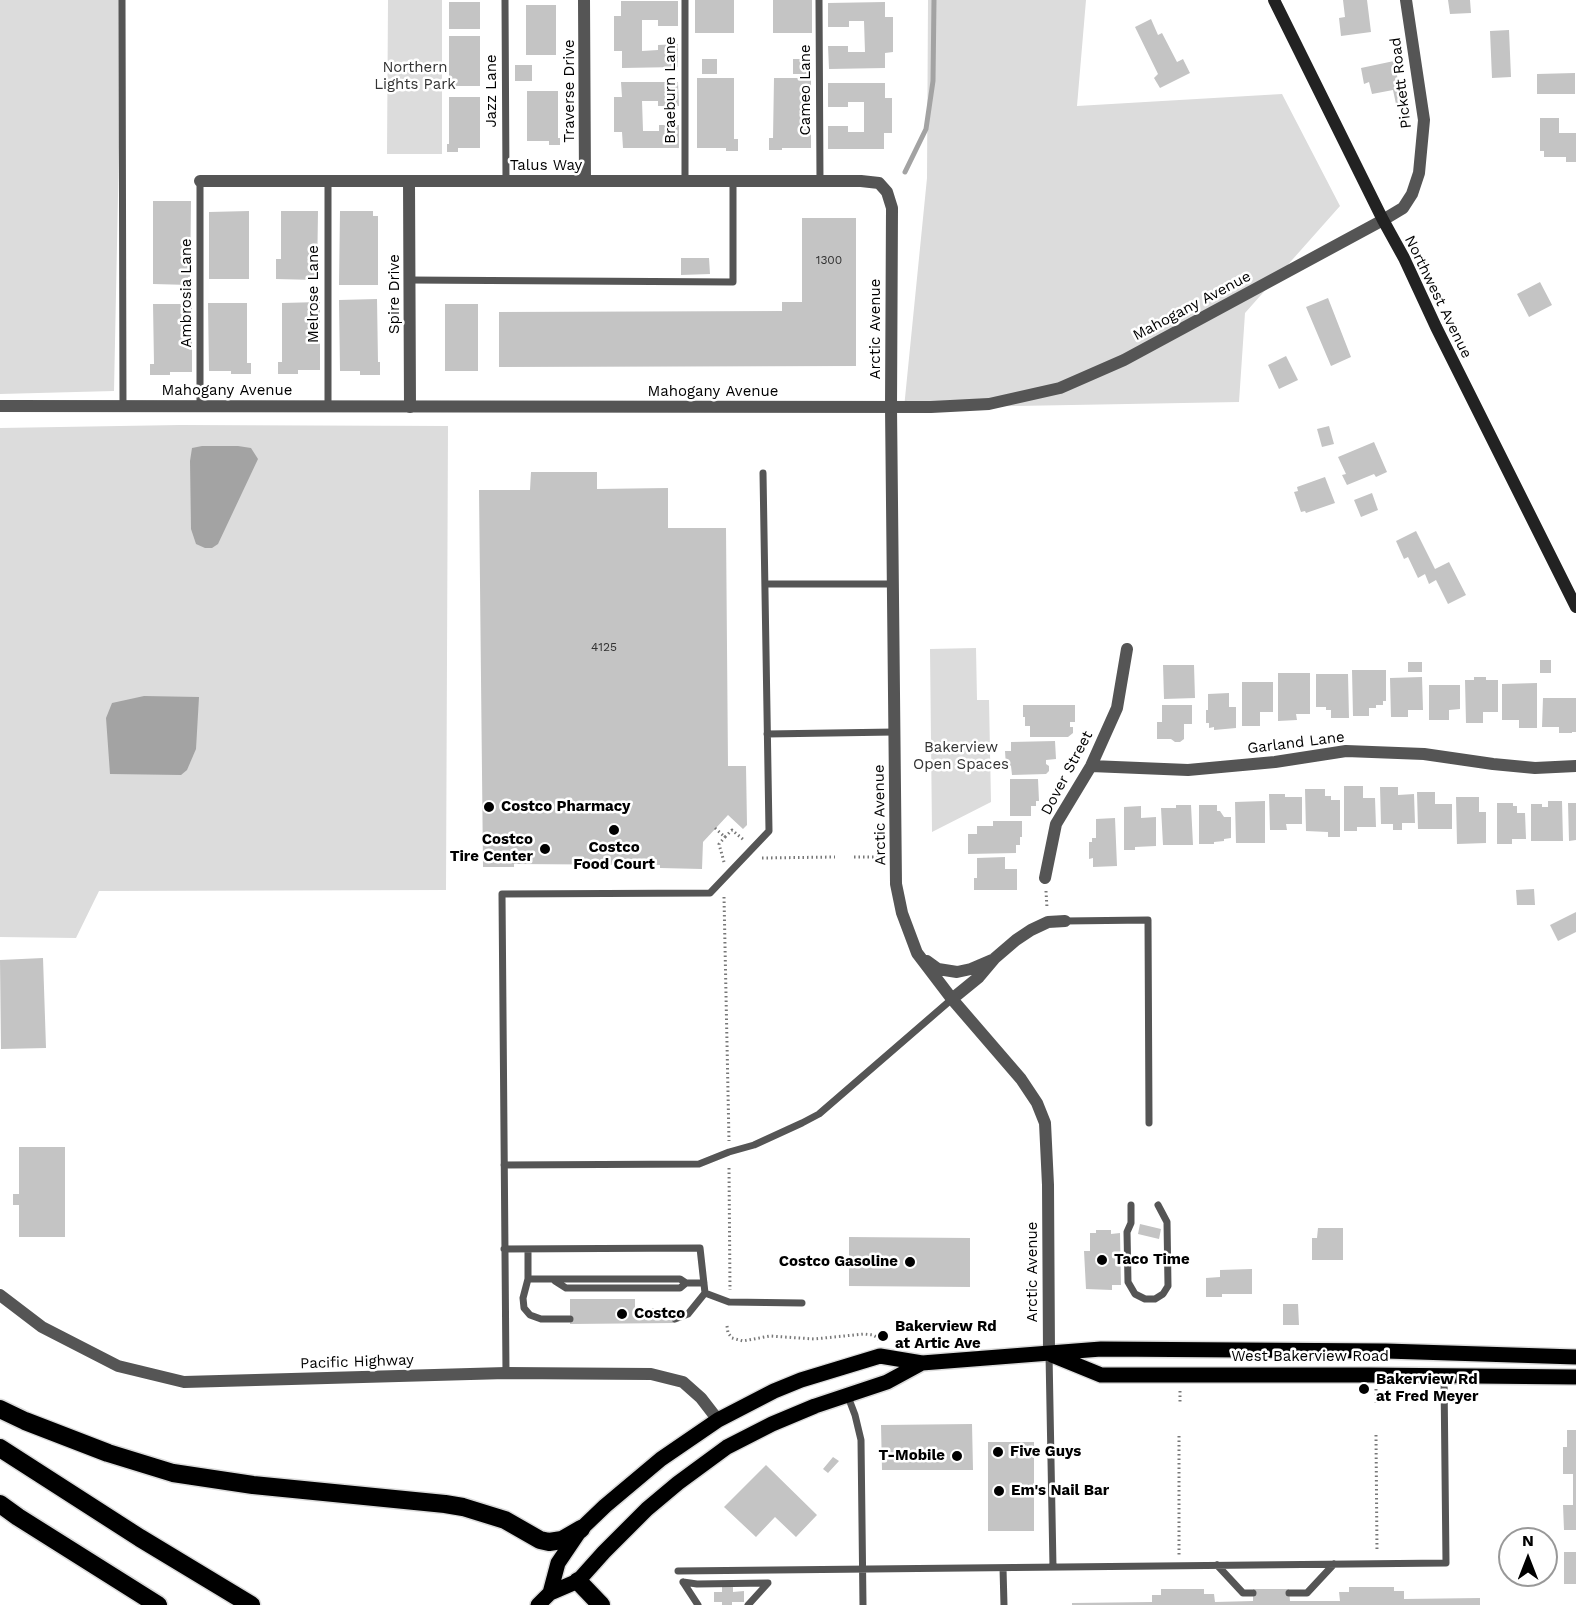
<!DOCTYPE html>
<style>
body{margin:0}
#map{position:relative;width:1576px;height:1605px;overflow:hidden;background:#fff;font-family:"Work Sans",sans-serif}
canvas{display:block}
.north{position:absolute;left:1498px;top:1527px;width:60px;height:60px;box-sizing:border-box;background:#fff;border:2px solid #999;border-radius:50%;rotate:0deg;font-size:16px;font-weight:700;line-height:24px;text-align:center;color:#000}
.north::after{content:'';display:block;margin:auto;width:21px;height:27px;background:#000;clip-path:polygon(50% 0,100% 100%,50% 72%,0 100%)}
</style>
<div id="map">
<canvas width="1576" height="1605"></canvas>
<div class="north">N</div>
</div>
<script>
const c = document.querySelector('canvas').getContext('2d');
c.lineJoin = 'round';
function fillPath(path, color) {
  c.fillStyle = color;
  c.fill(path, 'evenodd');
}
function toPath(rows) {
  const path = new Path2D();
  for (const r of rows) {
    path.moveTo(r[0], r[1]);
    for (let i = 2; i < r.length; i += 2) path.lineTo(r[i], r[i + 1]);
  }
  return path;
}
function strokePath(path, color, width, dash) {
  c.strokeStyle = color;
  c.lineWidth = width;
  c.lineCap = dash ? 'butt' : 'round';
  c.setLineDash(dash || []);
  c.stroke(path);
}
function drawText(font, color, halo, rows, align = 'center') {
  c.font = font + ' "Work Sans",sans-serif';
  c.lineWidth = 5;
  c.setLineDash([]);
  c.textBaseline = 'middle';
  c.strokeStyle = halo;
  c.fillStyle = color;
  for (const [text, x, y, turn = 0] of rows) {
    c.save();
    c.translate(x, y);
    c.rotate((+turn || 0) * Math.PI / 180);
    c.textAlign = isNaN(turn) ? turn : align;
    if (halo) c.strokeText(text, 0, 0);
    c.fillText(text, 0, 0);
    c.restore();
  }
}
fillPath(toPath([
 [0,0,122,0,114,391,0,394],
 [388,0,442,0,442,154,387,154],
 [928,0,1086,0,1077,106,1282,94,1340,206,1245,313,1239,402,904,408,927,178],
 [180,425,448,426,446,890,99,891,76,938,0,937,0,428],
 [976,648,977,700,989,700,991,802,932,832,930,649]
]), '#dcdcdc');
fillPath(toPath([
 [202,446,238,446,251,448,258,459,218,544,212,548,205,548,196,544,191,529,190,461,192,448],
 [144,696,199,697,196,749,187,770,181,775,110,774,106,718,112,703]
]), '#a3a3a3');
strokePath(toPath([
 [905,172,926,129,933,81,934,0]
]), '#a3a3a3', 5);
fillPath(toPath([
 [695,0,734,0,734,33,695,33],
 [773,0,812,0,812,33,773,33],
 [1343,0,1367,0,1371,32,1341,36,1339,18,1345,17],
 [1448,0,1470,0,1471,13,1450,14],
 [621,1,678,1,678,26,658,26,658,20,642,20,642,51,658,50,658,45,678,44,678,67,622,68,622,51,614,51,614,16,621,16],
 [449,2,480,2,480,29,449,29],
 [885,2,885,17,893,17,893,52,885,53,885,68,829,69,828,46,848,46,848,52,865,52,864,21,849,21,849,27,828,27,828,3],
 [526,5,556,5,556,55,526,55],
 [1151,19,1158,35,1162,33,1177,62,1183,59,1190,73,1160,88,1154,78,1158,74,1135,27],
 [1509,30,1511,77,1492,78,1490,31],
 [449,36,480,36,480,86,449,86],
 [702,59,717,59,717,74,702,74],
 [793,59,808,59,808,74,793,74],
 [1394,61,1399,85,1404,84,1407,102,1396,104,1393,90,1372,94,1369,82,1364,84,1361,68],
 [515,65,532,65,532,81,515,81],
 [1575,73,1575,94,1537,94,1537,74],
 [697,78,734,78,734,139,738,139,738,151,726,151,726,148,697,148],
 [774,78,811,78,811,148,782,148,782,150,769,150,769,138,773,138],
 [621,82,678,82,679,106,658,106,658,101,642,101,643,131,659,131,659,125,679,125,679,148,623,148,622,132,614,132,614,97,622,97],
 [828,83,885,83,885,98,892,98,892,133,884,133,884,149,828,149,828,126,848,126,848,132,864,132,864,102,848,102,848,107,828,107],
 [527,91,558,91,558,138,560,138,560,145,549,145,549,141,527,141],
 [449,97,480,97,480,148,458,148,458,152,447,152,447,144,449,144],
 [1540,118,1559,118,1559,133,1576,133,1576,162,1566,162,1566,157,1544,157,1544,151,1540,151],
 [153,201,191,201,190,285,153,284],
 [249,211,249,279,209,279,209,212],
 [281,211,318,211,317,280,276,279,276,259,281,259],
 [340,211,373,211,373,216,378,216,378,285,339,285],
 [802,218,856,218,856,366,499,367,499,312,782,311,782,302,802,302],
 [681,258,709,258,710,274,681,275],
 [1540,282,1552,305,1529,317,1517,294],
 [1328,298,1351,357,1331,366,1306,307],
 [377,299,378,362,380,362,380,375,360,375,360,371,340,371,339,300],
 [320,302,320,370,298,370,298,374,278,374,278,362,282,362,282,303],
 [208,303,247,303,247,363,251,363,251,374,231,374,231,371,209,371],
 [153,304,192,304,192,372,170,372,170,375,150,375,150,364,154,364],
 [445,304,478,304,478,371,445,371],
 [1286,356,1298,380,1279,389,1268,365],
 [1329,426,1334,444,1322,447,1317,429],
 [1374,442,1387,472,1376,477,1374,474,1347,485,1342,475,1346,474,1338,457],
 [531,472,597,472,597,489,668,488,668,528,726,528,728,766,746,766,747,825,743,829,728,815,703,842,702,869,660,868,660,865,514,864,514,867,483,867,479,490,530,490],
 [1325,477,1335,503,1306,513,1305,511,1301,512,1294,492,1298,491,1297,487],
 [1372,493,1378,510,1361,517,1354,500],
 [1416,531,1435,569,1449,562,1466,595,1448,604,1436,580,1429,584,1425,574,1418,578,1408,557,1404,559,1396,541],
 [1540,660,1551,660,1551,673,1540,673],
 [1408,662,1422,662,1422,672,1408,672],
 [1163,665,1194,665,1195,698,1164,699],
 [1352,670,1386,670,1386,701,1383,701,1383,705,1376,705,1376,708,1369,708,1369,716,1353,716],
 [1278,673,1310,673,1310,714,1296,714,1297,720,1278,721],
 [1316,674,1348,674,1349,718,1331,718,1331,710,1326,710,1326,707,1316,707],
 [1422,677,1423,710,1408,710,1408,717,1391,717,1390,678],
 [1474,677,1486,677,1486,680,1498,680,1498,712,1483,712,1483,723,1466,723,1465,680,1474,680],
 [1242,682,1273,682,1273,712,1260,712,1260,726,1242,726],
 [1537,683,1537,728,1519,728,1519,720,1502,720,1502,684],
 [1429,685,1460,685,1460,709,1449,710,1449,720,1429,720],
 [1229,693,1229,707,1236,707,1236,728,1214,730,1214,727,1209,728,1209,723,1206,723,1206,710,1208,710,1208,694],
 [1543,698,1576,698,1576,732,1572,732,1572,733,1559,733,1559,727,1542,727],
 [1023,705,1075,705,1075,722,1070,722,1070,727,1073,727,1073,733,1068,737,1030,737,1030,726,1025,726,1025,717,1023,717],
 [1162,705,1192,705,1192,724,1184,724,1184,739,1180,742,1175,742,1171,739,1157,739,1157,722,1162,722],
 [1055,741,1056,759,1046,760,1046,764,1049,766,1049,771,1046,774,1012,775,1011,766,1006,766,1005,751,1011,751,1011,742],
 [1010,779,1038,779,1039,801,1036,801,1036,806,1031,806,1031,816,1010,816],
 [1344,786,1363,786,1363,798,1375,798,1376,827,1357,827,1357,831,1344,831],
 [1380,787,1398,787,1398,795,1414,794,1415,823,1402,823,1402,830,1393,830,1393,824,1381,824],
 [1305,789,1325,789,1325,796,1331,796,1331,800,1340,800,1340,837,1328,837,1328,832,1306,831],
 [1417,792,1435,792,1435,804,1452,804,1452,829,1418,829],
 [1269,794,1285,794,1285,797,1302,797,1302,824,1286,824,1287,830,1270,830],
 [1456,797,1479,797,1479,812,1486,812,1486,843,1457,844],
 [1265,801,1265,843,1236,843,1235,802],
 [1548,801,1562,801,1563,841,1531,841,1531,804,1542,804,1542,807,1548,807],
 [1497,803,1513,803,1513,806,1517,806,1517,813,1525,813,1526,839,1512,839,1512,844,1497,844],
 [1568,803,1576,803,1576,840,1569,841],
 [1176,805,1191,805,1193,845,1163,845,1161,808,1176,808],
 [1199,805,1217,805,1217,811,1220,811,1224,817,1231,817,1231,838,1224,839,1224,841,1214,842,1214,844,1199,844],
 [1141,806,1141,818,1156,817,1156,846,1135,847,1135,850,1124,850,1124,807],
 [1115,818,1117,866,1093,867,1093,858,1089,859,1089,842,1092,842,1092,838,1096,838,1096,819],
 [993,821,1022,821,1022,837,1020,837,1020,845,1016,845,1016,853,968,854,968,834,977,834,977,826,993,826],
 [1005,857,1005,869,1017,869,1017,890,974,890,974,878,977,878,977,858],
 [1534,889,1535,905,1517,905,1516,890],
 [1576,912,1576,932,1558,941,1550,925],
 [43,958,46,1048,1,1049,0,960],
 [19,1147,65,1147,65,1237,19,1237,19,1205,13,1205,13,1194,19,1194],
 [1140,1224,1161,1229,1159,1239,1138,1234],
 [1318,1228,1343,1228,1343,1260,1312,1260,1312,1238,1317,1238],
 [1096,1230,1111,1230,1111,1234,1120,1233,1121,1285,1112,1285,1112,1290,1086,1289,1084,1251,1090,1251,1090,1233,1096,1233],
 [849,1237,970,1238,970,1287,849,1286],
 [1252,1269,1252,1294,1222,1294,1222,1297,1206,1297,1206,1278,1220,1277,1220,1270],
 [570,1299,635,1299,635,1308,675,1308,675,1323,570,1324],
 [1283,1304,1298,1304,1299,1325,1283,1325],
 [972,1424,973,1470,882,1470,881,1425],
 [1567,1430,1576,1430,1576,1530,1564,1530,1563,1505,1573,1505,1573,1474,1563,1474,1563,1447,1567,1447],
 [988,1442,1034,1442,1034,1531,988,1531],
 [833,1457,839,1461,828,1473,823,1469],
 [766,1465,817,1515,796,1537,775,1517,756,1537,724,1507],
 [1564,1552,1576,1552,1576,1584,1564,1584],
 [722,1586,733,1586,733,1592,744,1591,744,1602,732,1602,732,1605,722,1605,722,1602,714,1602,714,1592,722,1592],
 [1349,1587,1394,1587,1394,1591,1404,1591,1404,1599,1480,1598,1480,1605,1072,1605,1072,1603,1152,1602,1152,1595,1161,1595,1161,1589,1204,1589,1204,1594,1214,1594,1215,1602,1253,1601,1253,1589,1289,1589,1290,1601,1340,1601,1339,1592,1349,1592]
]), '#c4c4c4');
const primary = toPath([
 [1052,1355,1101,1375,1369,1375,1576,1377],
 [550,1593,558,1563,581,1529,605,1506,661,1459,718,1420,774,1391,801,1380,880,1356,922,1363,1101,1349,1386,1351,1576,1357],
 [538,1605,550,1593,578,1581,604,1552,647,1509,678,1483,727,1447,772,1424,815,1406,887,1382,922,1363]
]);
const motorway = toPath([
 [0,1409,25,1421,108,1453,173,1473,253,1485,445,1504,463,1507,505,1520,540,1540,549,1542,562,1540,581,1529],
 [0,1448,140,1538,251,1605],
 [0,1504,18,1517,158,1605],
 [578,1581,601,1605]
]);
strokePath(primary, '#dbdbdb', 18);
strokePath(motorway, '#dbdbdb', 21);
strokePath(toPath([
 [715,828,725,837,732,830,745,841],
 [854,857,880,857],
 [762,858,835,857],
 [724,862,719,844,725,837],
 [1046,891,1047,908],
 [724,897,729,1141],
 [729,1168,730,1290],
 [727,1326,728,1333,732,1338,743,1341,770,1336,814,1339,864,1334,873,1335,878,1338,880,1341],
 [1376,1389,1376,1403],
 [1180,1391,1180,1404],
 [1376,1435,1377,1552],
 [1179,1436,1179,1555]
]), '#777', 3, [1.5, 3]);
strokePath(toPath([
 [122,0,123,406],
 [505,0,506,181],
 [819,0,820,181],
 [328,181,328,406],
 [685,181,685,0],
 [409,280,733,282,733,181],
 [200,406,200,181],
 [765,584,894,584],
 [767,734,894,732],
 [1065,921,1148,920,1149,1123],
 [504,1165,699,1164,729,1152,754,1145,802,1123,819,1114,952,999],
 [1131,1205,1131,1223,1127,1232,1128,1282,1135,1294,1145,1299,1155,1299,1163,1294,1168,1286,1167,1222,1158,1205],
 [504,1249,700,1248,705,1293,729,1302,802,1303],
 [528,1249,528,1279],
 [555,1281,566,1288,680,1288,686,1283],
 [570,1319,541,1319,530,1315,524,1308,523,1298,528,1279,680,1279,686,1283,704,1283],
 [675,1319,688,1314,705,1293],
 [1049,1354,1053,1567],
 [506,1373,502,894,710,893,769,831,763,473],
 [847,1394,855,1415,861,1440,863,1605],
 [1217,1565,1243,1593,1253,1593],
 [1003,1568,1004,1605],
 [678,1571,1446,1563,1444,1377],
 [683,1582,697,1584,768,1583,748,1605],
 [683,1582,698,1605],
 [1289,1593,1307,1593,1334,1564]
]), '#555', 7);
strokePath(toPath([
 [584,0,585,181],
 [200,181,861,181,879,183,887,192,892,208,891,407,896,884,902,913,917,953,952,999,1021,1079,1037,1103,1045,1123,1048,1185,1049,1354],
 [409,181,410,407],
 [1383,220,1403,208,1412,194,1419,173,1424,120,1406,0],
 [1091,766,1188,770,1275,762,1346,751,1424,754,1493,764,1535,768,1576,766],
 [1045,878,1056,824,1091,766,1117,708,1127,649],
 [927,961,938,969,957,972,971,969,992,960],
 [952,999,979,977,995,958,1016,940,1031,930,1048,922,1065,921]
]), '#555', 12);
strokePath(toPath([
 [0,406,931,407,989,404,1060,388,1124,360,1383,220],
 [0,1295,42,1327,118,1366,184,1382,506,1373,651,1374,683,1382,701,1398,718,1420]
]), '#555', 12);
strokePath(toPath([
 [1274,0,1383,220,1404,258,1436,327,1576,607]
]), '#222', 12);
strokePath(primary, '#000', 15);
strokePath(motorway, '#000', 18);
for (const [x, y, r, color] of [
 [489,807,6,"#000"],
 [614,830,6,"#000"],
 [545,849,6,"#000"],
 [1102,1260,6,"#000"],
 [910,1262,6,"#000"],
 [622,1314,6,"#000"],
 [883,1336,6,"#000"],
 [1364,1389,6,"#000"],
 [998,1452,6,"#000"],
 [957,1456,6,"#000"],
 [999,1491,6,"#000"]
]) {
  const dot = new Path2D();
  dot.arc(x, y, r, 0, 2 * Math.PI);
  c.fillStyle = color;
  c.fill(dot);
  strokePath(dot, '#fff', 2);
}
drawText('12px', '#313131', null, [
 ["1300",829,260],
 ["4125",604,647]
]);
drawText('15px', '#333', '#fff', [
 ["Northern",415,68],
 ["Lights Park",415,85],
 ["Bakerview",961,748],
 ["Open Spaces",961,765]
]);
drawText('15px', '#000', '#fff', [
 ["Pickett Road",1401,83,-97],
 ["Braeburn Lane",671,90,-90],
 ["Cameo Lane",806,90,-90],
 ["Jazz Lane",492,91,-90],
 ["Traverse Drive",570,91,-90],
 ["Talus Way",546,166],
 ["Ambrosia Lane",187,293,-90],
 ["Melrose Lane",314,294,-90],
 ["Spire Drive",395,294,-90],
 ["Northwest Avenue",1438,297,64],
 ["Mahogany Avenue",1192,306,-28],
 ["Arctic Avenue",876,329,-90],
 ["Mahogany Avenue",227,391],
 ["Mahogany Avenue",713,392],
 ["Garland Lane",1296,743,-7],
 ["Dover Street",1067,773,-62],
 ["Arctic Avenue",880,815,-91],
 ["Arctic Avenue",1033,1272,-90],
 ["West Bakerview Road",1310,1357],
 ["Pacific Highway",357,1362,-2]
]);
drawText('bold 15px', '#000', '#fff', [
 ["Costco Pharmacy",501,807],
 ["Costco",533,840,"right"],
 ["Tire Center",533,857,"right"],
 ["Costco",614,848,"center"],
 ["Food Court",614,865,"center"],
 ["Taco Time",1114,1260],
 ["Costco Gasoline",898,1262,"right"],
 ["Costco",634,1314],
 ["Bakerview Rd",895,1327],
 ["at Artic Ave",895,1344],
 ["Bakerview Rd",1376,1380],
 ["at Fred Meyer",1376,1397],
 ["Five Guys",1010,1452],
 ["T-Mobile",945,1456,"right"],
 ["Em's Nail Bar",1011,1491]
], 'left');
</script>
